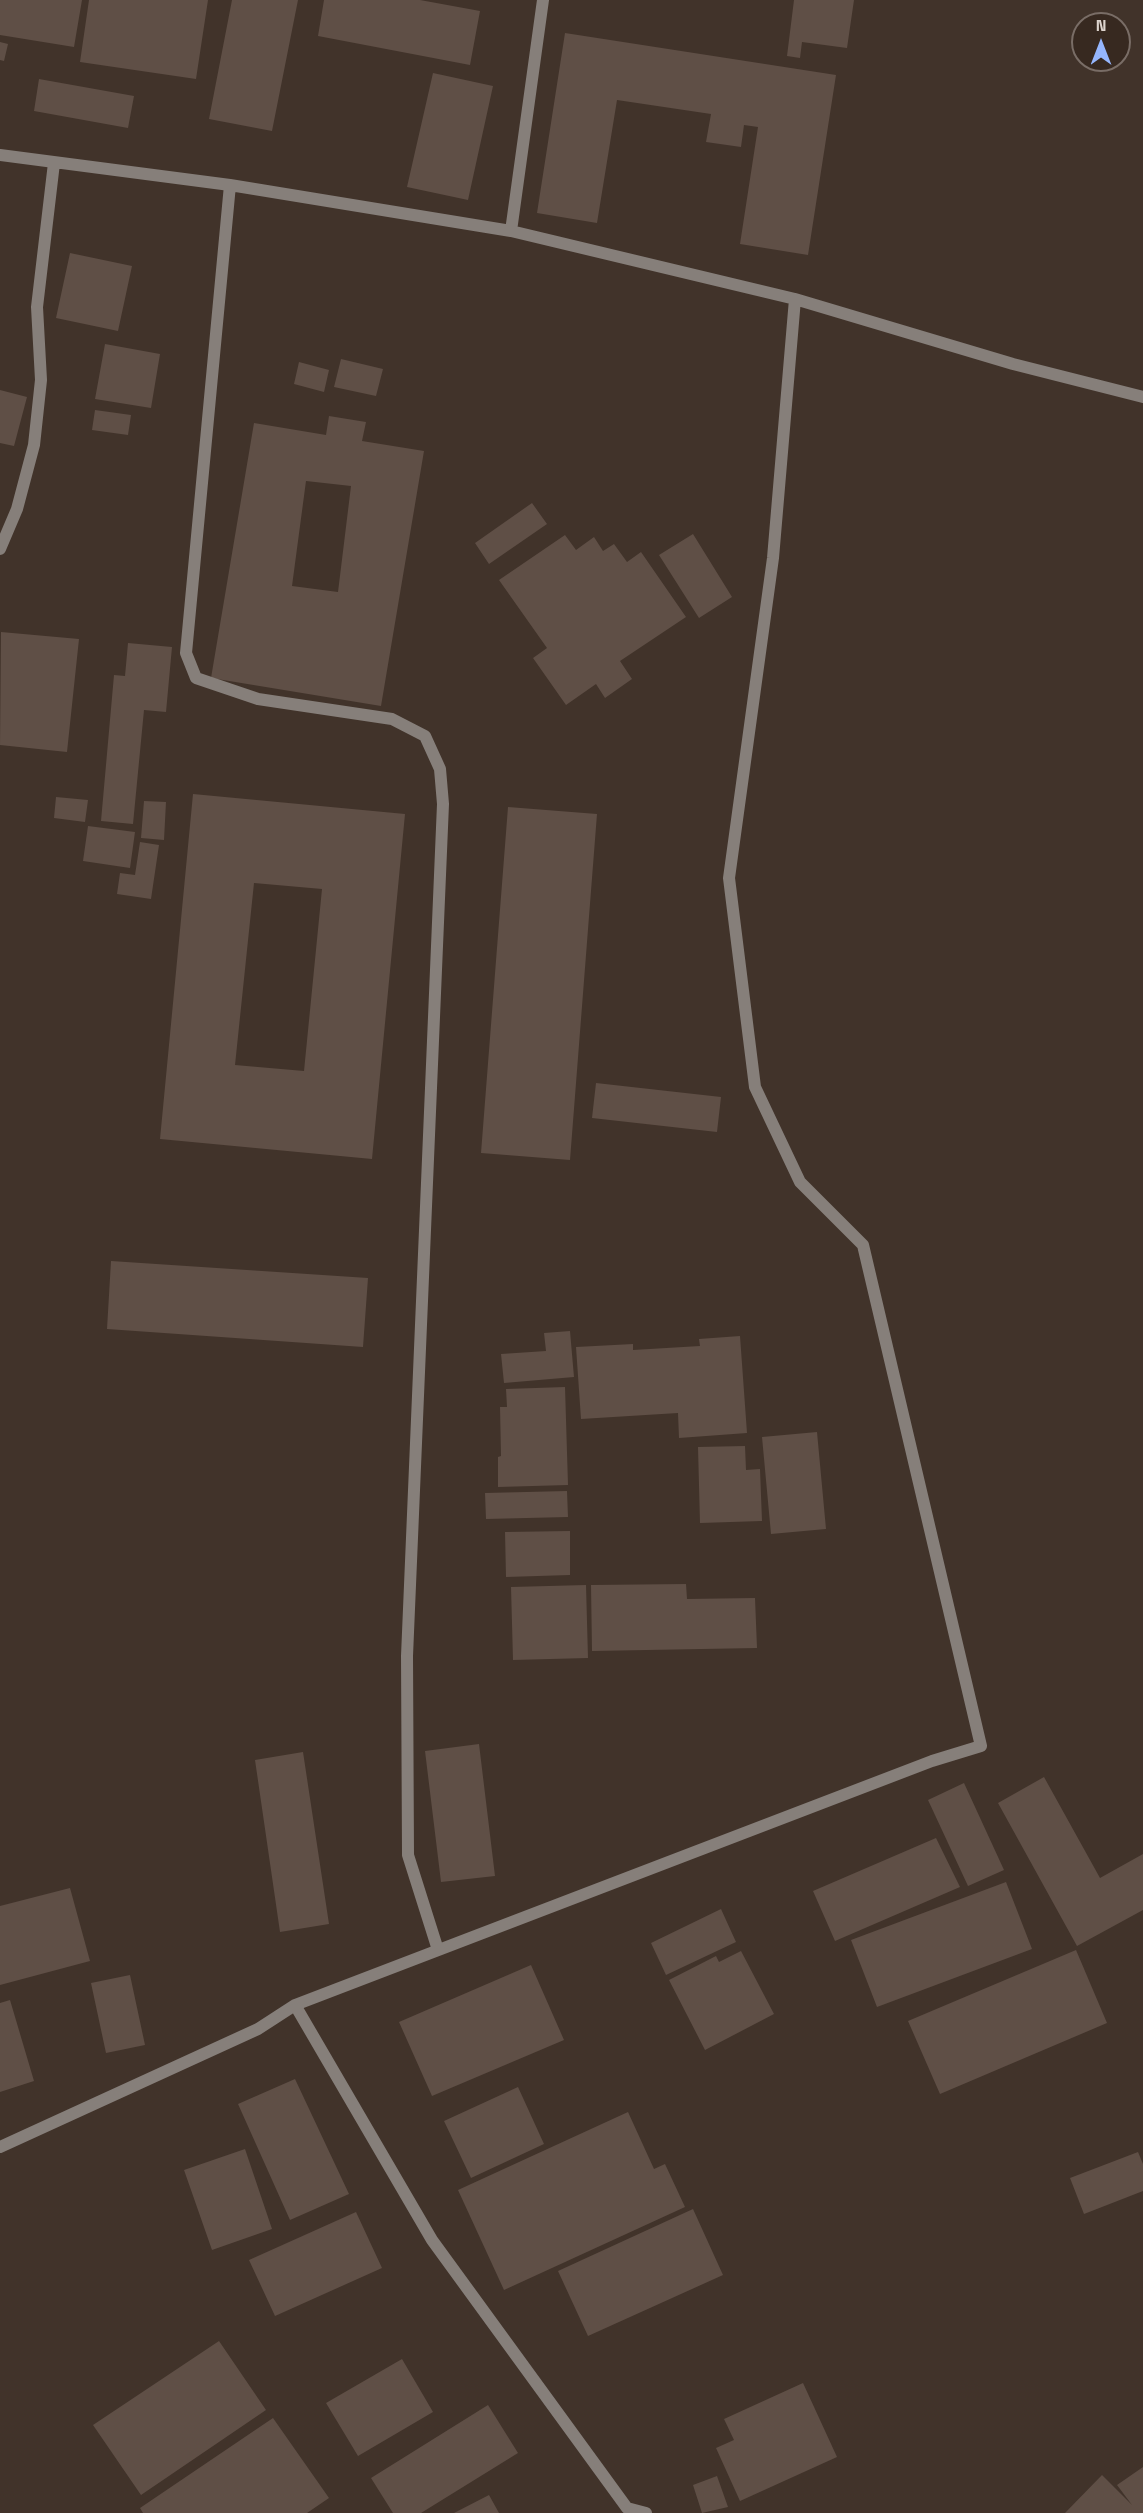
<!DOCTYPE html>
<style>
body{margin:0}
#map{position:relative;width:1143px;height:2513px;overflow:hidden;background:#41332a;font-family:"Space Grotesk",sans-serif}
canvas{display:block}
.north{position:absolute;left:1071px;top:12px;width:60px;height:60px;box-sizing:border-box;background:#372920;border:2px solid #796d66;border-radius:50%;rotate:0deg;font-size:16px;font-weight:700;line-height:24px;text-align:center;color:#ddd4ce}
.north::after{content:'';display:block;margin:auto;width:21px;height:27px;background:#95b6fd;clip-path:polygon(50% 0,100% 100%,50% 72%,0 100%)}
</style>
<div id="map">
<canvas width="1143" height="2513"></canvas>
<div class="north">N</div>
</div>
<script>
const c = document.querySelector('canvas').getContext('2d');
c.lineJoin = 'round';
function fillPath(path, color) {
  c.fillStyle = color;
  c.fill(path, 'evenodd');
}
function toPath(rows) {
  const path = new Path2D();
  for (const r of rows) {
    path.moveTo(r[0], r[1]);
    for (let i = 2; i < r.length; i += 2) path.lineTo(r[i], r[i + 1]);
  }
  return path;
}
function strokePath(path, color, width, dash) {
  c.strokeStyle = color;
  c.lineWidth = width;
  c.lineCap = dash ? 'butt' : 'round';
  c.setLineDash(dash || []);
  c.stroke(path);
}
fillPath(toPath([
 [0,0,82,0,74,47,0,35],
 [89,0,208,0,196,79,80,62],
 [232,0,298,0,272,131,209,119],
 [324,0,420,0,480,11,470,65,318,36],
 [794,0,854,0,847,48,802,42,800,58,787,56],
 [565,33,836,75,808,255,740,244,758,127,744,125,741,147,706,142,711,114,617,100,597,223,537,213],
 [0,42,8,44,4,61,0,60],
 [433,73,493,86,468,200,407,187],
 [39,79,134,96,128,128,34,111],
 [70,253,132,266,118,331,56,318],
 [105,344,160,354,151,408,95,399],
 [341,359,383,369,376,396,334,387],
 [299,362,329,370,324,392,294,384],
 [0,390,27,397,14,446,0,443],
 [95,410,131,415,128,435,92,430],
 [329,416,366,422,362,441,424,451,381,706,211,678,254,423,326,435],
 [306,481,351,486,338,592,292,586],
 [532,503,547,524,489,564,475,543],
 [693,534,732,597,699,618,659,555],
 [565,535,576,550,594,537,603,551,614,544,627,562,641,552,686,617,620,661,632,679,605,698,596,684,566,705,533,658,547,648,499,580],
 [1,632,79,639,67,752,0,745],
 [128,643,172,647,166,712,144,710,133,824,101,821,114,675,125,676],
 [193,794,405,814,372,1159,160,1139],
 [254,883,322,889,304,1071,235,1065],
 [56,797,88,800,85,822,54,818],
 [144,801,166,802,164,840,141,838],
 [508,807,597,814,570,1160,481,1153],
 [88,826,135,832,130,868,83,861],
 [140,842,159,845,151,899,117,894,120,873,135,875],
 [596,1083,721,1097,717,1132,592,1118],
 [111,1261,368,1278,363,1347,107,1329],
 [570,1331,574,1377,504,1383,501,1354,546,1351,544,1333],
 [740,1336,747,1433,679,1438,678,1413,581,1419,576,1347,633,1344,633,1350,700,1346,699,1339],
 [565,1387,568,1485,498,1487,498,1457,501,1456,500,1407,507,1407,506,1389],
 [817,1432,826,1529,771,1534,762,1437],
 [745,1446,746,1470,760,1469,762,1521,700,1523,698,1447],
 [567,1491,568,1517,486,1519,485,1493],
 [570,1531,570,1575,506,1577,505,1532],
 [686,1584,687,1599,755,1598,757,1648,592,1651,591,1585],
 [586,1585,588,1658,513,1660,511,1587],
 [479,1744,495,1876,441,1882,425,1751],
 [303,1752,329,1924,280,1932,255,1760],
 [1044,1777,1100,1878,1143,1854,1143,1910,1077,1946,998,1803],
 [964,1783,1004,1870,968,1886,928,1800],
 [936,1838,960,1887,835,1941,813,1891],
 [1006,1882,1032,1949,877,2007,851,1940],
 [70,1888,90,1961,0,1985,0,1906],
 [721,1909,736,1942,666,1975,651,1943],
 [1076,1950,1107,2023,940,2094,908,2021],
 [741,1951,774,2014,705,2050,669,1980,716,1956,719,1962],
 [531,1965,564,2040,432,2096,399,2022],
 [130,1975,145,2045,106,2053,91,1983],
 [10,2000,34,2081,0,2092,0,2003],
 [295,2079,349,2194,290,2220,238,2104],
 [518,2087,544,2144,471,2178,444,2121],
 [628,2112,654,2169,665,2164,685,2207,504,2290,458,2190],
 [245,2149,272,2229,212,2250,184,2170],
 [1138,2152,1143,2164,1143,2191,1084,2214,1070,2178],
 [693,2209,723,2275,588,2336,558,2271],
 [356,2212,382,2268,275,2316,249,2260],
 [219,2341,266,2410,141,2495,93,2425],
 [402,2359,433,2412,358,2456,326,2403],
 [803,2383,837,2457,740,2501,716,2448,734,2440,724,2419],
 [488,2405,518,2453,421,2513,393,2513,371,2478],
 [273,2418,329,2498,307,2513,143,2513,140,2508],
 [1143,2467,1143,2513,1065,2513,1102,2475,1132,2505,1117,2485],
 [717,2476,728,2507,702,2513,693,2485],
 [489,2495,499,2513,454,2513]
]), '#5f4f46');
strokePath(toPath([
 [0,155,230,185,511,231,795,299],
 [230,185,186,653,196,678,258,699,392,719,425,736,440,769,443,804,407,1656,408,1855,438,1950],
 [511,231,543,0],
 [0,549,17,509,34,445,41,380,37,307,54,163],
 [0,2147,258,2029,295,2005],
 [646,2513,627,2508,432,2240,295,2005,932,1761,981,1746,863,1245,800,1182,755,1087,729,878,773,558,795,299,1013,364,1143,397]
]), '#867f7a', 12);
</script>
